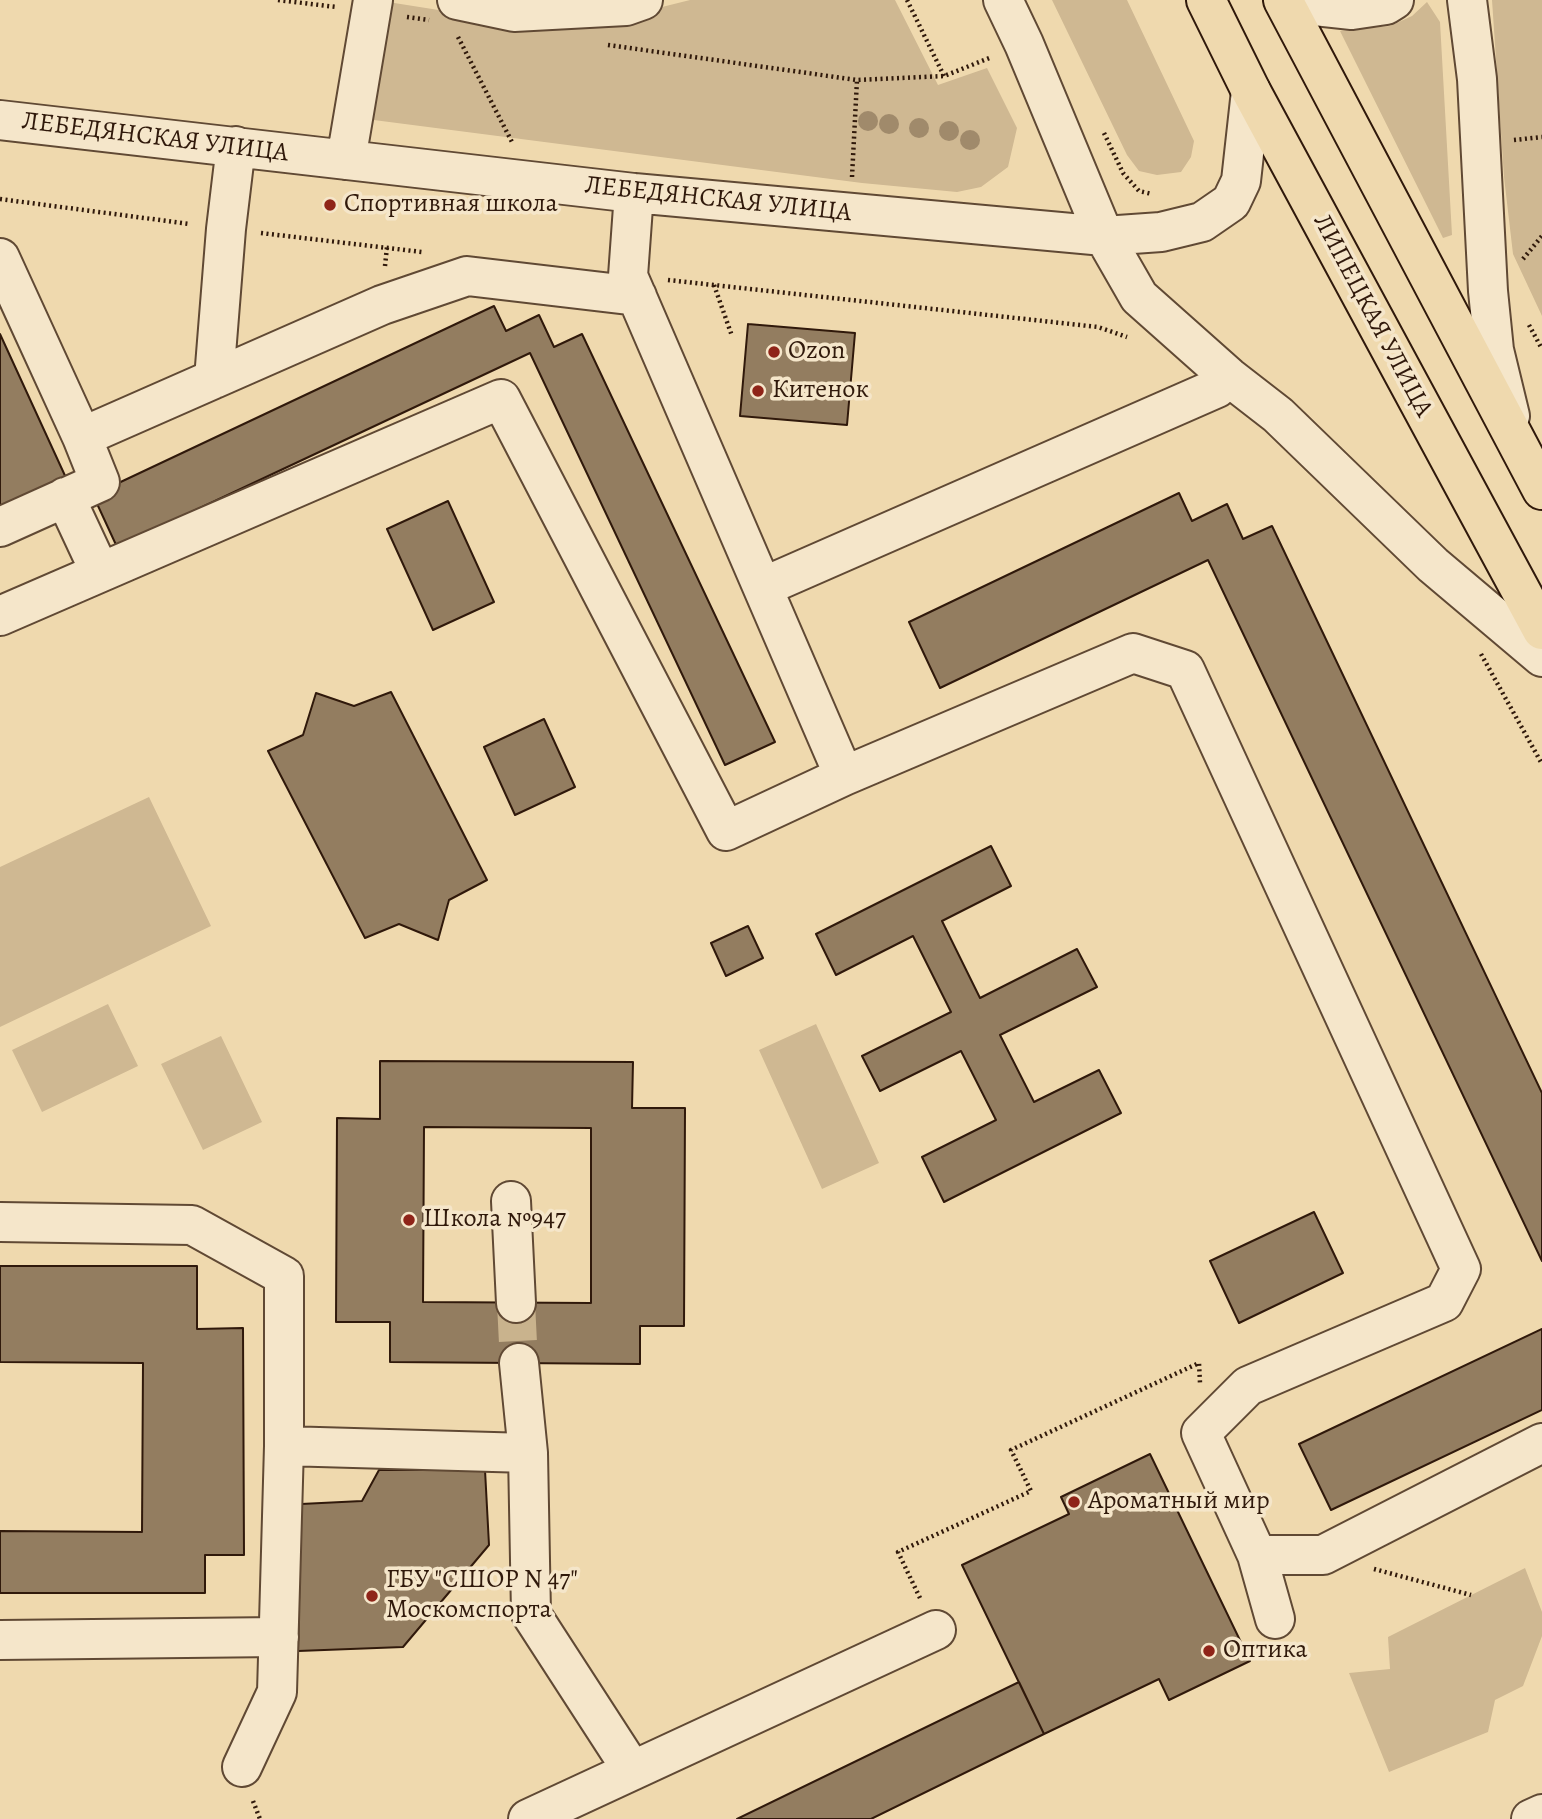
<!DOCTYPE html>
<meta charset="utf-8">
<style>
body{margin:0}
canvas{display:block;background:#efd9ae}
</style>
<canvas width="1542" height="1819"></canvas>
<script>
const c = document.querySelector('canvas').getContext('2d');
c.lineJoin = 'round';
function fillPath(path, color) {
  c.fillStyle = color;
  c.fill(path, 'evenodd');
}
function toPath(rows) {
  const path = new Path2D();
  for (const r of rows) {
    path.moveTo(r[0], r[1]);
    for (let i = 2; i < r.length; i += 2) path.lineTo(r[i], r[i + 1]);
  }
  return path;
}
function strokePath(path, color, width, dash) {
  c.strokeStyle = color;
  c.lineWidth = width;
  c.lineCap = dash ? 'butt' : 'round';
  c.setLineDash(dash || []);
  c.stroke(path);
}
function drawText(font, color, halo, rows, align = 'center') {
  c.font = font + ' Alegreya,serif';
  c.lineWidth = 7;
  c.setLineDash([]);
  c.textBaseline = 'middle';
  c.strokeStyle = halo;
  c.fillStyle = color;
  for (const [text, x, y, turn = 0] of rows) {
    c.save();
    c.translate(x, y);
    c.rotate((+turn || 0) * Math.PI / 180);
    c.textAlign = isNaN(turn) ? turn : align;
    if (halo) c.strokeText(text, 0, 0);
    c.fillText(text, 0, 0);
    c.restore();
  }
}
fillPath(toPath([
 [690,0,895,0,938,85,987,68,1017,128,1008,167,981,187,957,192,862,183,366,119,388,2,508,21,622,17],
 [1052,0,1127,0,1194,141,1191,157,1181,172,1157,175,1139,171,1127,155],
 [1492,0,1542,0,1542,316,1513,254,1504,177],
 [1427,2,1440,22,1452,235,1443,238,1340,31,1390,26,1412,16],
 [149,797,211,926,0,1027,0,867],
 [108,1004,138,1066,42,1112,12,1050],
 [816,1024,879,1163,822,1189,759,1050],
 [221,1036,262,1122,203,1150,161,1064],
 [1525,1568,1542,1612,1542,1636,1523,1686,1495,1700,1488,1732,1389,1772,1349,1673,1390,1669,1388,1637]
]), '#cfb892');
const building = toPath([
 [494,306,506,331,539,315,554,347,582,334,775,742,725,765,530,353,117,547,93,495,494,306],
 [748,324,855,333,847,425,740,416,748,324],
 [0,334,67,480,0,511,0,334],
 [1179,493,1192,521,1227,504,1243,539,1272,526,1542,1093,1542,1261,1208,560,940,688,909,622,1179,493],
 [448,501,494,602,433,630,387,529,448,501],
 [391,692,487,880,449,900,438,940,399,924,365,938,268,751,303,735,316,693,354,706,391,692],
 [544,719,575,787,515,815,484,747,544,719],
 [991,846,1011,886,942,921,980,998,1077,949,1097,987,1000,1035,1034,1102,1099,1070,1121,1113,944,1202,922,1157,996,1120,961,1051,880,1091,862,1056,951,1012,913,936,836,975,816,934,991,846],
 [748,926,763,958,726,976,711,943,748,926],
 [380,1061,633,1062,632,1108,685,1108,684,1326,640,1326,640,1364,390,1362,390,1322,336,1322,337,1118,380,1119,380,1061],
 [424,1127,591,1128,591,1303,423,1302,424,1127],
 [1314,1212,1343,1273,1239,1323,1210,1261,1314,1212],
 [0,1266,197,1266,197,1329,243,1328,244,1555,205,1555,205,1593,0,1593,0,1531,142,1532,143,1363,0,1362,0,1266],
 [1542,1329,1542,1410,1331,1510,1299,1444,1542,1329],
 [1150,1454,1250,1661,1169,1700,1159,1679,1044,1734,962,1565,1069,1514,1061,1497,1150,1454],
 [379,1470,485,1470,489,1545,403,1647,298,1651,301,1504,362,1501,379,1470],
 [1019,1682,1044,1734,871,1819,737,1819,1019,1682]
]);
fillPath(building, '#937d60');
strokePath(building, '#30190b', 2);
strokePath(toPath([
 [516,1303,519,1363]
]), '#c9b38d', 38, [38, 19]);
const minor = toPath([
 [457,0,514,12,626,6,643,0],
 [1003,0,1024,44,1104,236,1139,297,1229,377,1278,415,1433,565,1542,657],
 [1306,0,1315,6,1352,10,1386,5,1394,0],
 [1467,0,1477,79,1488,291,1494,350,1510,416],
 [0,120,634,193,1104,236,1161,232,1202,222,1231,202,1241,181,1251,91],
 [346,160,373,0],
 [634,193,628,276,844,776,1133,653,1185,670,1461,1269,1444,1302,1248,1386,1201,1433,1257,1555,1323,1555,1542,1443],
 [0,258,82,437,382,305,467,276,637,296],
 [214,379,226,229,236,146],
 [65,497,100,572],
 [0,527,100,482,82,437],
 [763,587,1217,388,1229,377],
 [0,616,501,399,726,831,844,776],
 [511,1201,516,1303],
 [0,1222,192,1225,284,1276,284,1446],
 [519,1363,528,1453,531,1614,632,1770],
 [1257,1555,1275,1619],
 [0,1640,279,1637],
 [242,1767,277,1692,284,1446,528,1453],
 [528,1819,936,1630],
 [1531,1819,1542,1814]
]);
const major = toPath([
 [1206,0,1251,91,1542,630],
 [1283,0,1542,490]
]);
strokePath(minor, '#604934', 42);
strokePath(major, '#30190b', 42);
strokePath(toPath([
 [278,0,336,7],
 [907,0,944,76],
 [407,17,429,20],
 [458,37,513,144],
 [608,45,857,80,944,76,992,57],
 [1104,133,1123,173,1139,191,1152,194],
 [1514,140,1542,137],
 [852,177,857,80],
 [0,199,190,224],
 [261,233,422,252],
 [1523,259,1542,236],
 [385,266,387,247],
 [668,280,1098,327,1127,337],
 [714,285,732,336],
 [1529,325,1542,349],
 [1481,654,1542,764],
 [1374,1569,1471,1595],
 [920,1598,898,1552,1031,1491,1011,1450,1199,1363,1200,1383],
 [253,1801,260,1819]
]), '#30190b', 4.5, [2, 3.5]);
strokePath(minor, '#f5e6ca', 38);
strokePath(major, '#efd9ae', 38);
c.fillStyle = '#a08a6b';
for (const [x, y] of [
 [868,121],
 [889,124],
 [919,128],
 [949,131],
 [970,140]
]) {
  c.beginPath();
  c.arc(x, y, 10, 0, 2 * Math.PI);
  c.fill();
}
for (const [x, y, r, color] of [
 [330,205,7,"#8f2418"],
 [774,352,7,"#8f2418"],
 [758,391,7,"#8f2418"],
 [409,1220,7,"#8f2418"],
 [1074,1502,7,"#8f2418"],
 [372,1596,7,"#8f2418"],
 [1209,1651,7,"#8f2418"]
]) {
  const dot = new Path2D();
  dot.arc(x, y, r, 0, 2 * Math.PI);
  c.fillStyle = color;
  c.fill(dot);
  strokePath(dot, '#f5e6ca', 2.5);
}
drawText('26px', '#30190b', '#f5e6ca', [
 ["ЛЕБЕДЯНСКАЯ УЛИЦА",155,138,7],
 ["ЛЕБЕДЯНСКАЯ УЛИЦА",718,200,6],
 ["ЛИПЕЦКАЯ УЛИЦА",1372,316,62]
]);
drawText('26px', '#30190b', '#f5e6ca', [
 ["Спортивная школа",344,205],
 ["Ozon",788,352],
 ["Китенок",772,391],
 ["Школа №947",423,1220],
 ["Ароматный мир",1088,1502],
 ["ГБУ \"СШОР N 47\"",386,1581],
 ["Москомспорта",386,1611],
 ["Оптика",1223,1651]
], 'left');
</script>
